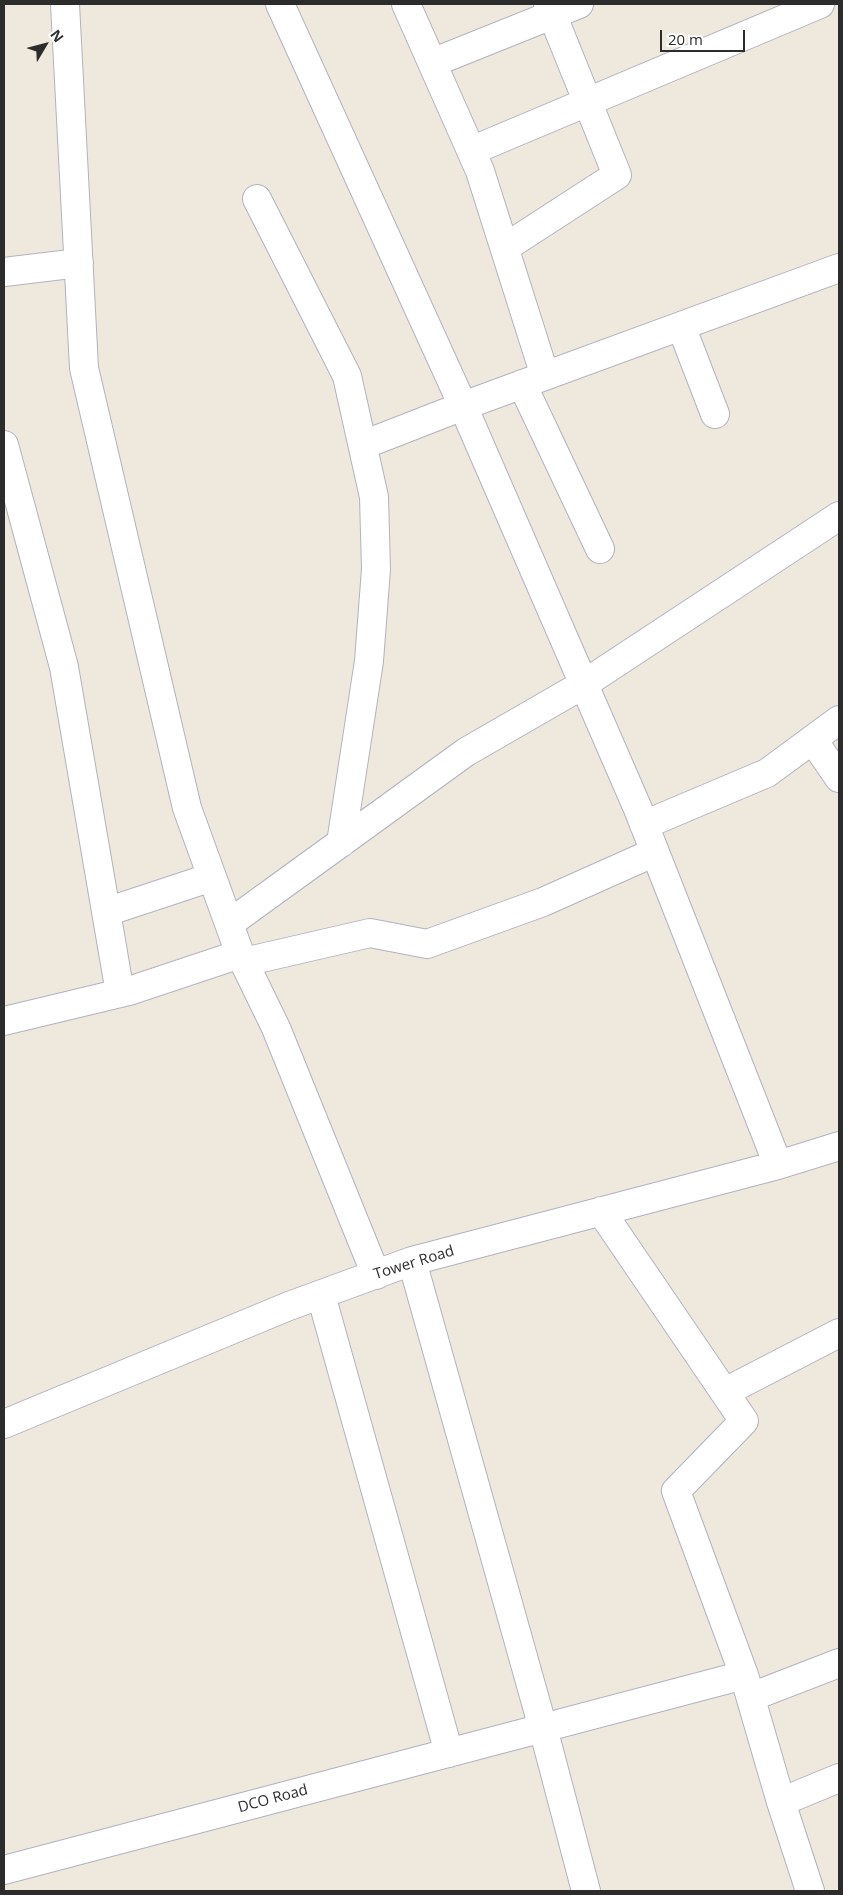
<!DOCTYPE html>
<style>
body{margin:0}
#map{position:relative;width:843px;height:1895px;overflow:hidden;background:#efe9dd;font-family:"Open Sans",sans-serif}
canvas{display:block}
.frame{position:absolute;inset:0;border:5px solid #2c2c2c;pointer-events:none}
.north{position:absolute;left:20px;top:20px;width:50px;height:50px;-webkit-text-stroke:4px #fff;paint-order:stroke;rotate:53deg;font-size:14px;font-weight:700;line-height:20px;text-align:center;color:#2c2c2c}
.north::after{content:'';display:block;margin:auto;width:18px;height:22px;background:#2c2c2c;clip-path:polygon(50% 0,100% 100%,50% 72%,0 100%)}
.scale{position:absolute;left:660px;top:30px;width:85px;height:22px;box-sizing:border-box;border:2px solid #2c2c2c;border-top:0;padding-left:6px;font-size:15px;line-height:18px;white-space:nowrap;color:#2c2c2c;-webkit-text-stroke:4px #fff;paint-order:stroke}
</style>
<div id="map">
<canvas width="843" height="1895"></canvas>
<div class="frame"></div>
<div class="north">N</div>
<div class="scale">20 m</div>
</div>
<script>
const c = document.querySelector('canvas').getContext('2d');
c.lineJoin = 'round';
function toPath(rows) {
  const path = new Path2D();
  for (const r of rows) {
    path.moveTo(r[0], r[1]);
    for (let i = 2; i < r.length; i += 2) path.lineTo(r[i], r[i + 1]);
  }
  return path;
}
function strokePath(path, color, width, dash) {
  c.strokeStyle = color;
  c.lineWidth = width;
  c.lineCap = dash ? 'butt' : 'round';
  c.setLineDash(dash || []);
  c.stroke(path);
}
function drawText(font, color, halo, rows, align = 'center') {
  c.font = font + ' "Open Sans",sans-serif';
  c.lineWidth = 4.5;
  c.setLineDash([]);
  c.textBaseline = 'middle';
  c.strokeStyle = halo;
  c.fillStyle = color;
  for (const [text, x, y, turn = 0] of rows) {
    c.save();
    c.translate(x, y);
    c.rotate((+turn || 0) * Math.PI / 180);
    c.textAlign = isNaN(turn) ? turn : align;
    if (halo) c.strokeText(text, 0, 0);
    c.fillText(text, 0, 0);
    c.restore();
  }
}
const minor = toPath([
 [65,4,84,368,187,808,240,954],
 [280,4,463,406,638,809,778,1165],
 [406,4,480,171,545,376],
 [432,63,579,4],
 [471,151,820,4],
 [257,199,347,376,374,497,376,569,369,661,341,843],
 [506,247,617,175,548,4],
 [4,272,79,263],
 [681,326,715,414],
 [522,384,600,549],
 [4,445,64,667,120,993],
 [363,445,463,406,839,268],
 [813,740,839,778],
 [644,825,767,773,839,720],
 [106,912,212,877],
 [230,923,466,752,584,684,839,516],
 [244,962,370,933,427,944,543,902,655,852],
 [4,1021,129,991,240,954,276,1028,376,1275],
 [601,1211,744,1421,676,1491,744,1675,781,1802,810,1891],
 [412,1261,543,1728,586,1891],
 [321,1295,449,1753],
 [725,1392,839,1333],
 [4,1424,289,1306,412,1261,778,1165,839,1146],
 [751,1697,839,1663],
 [781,1802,839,1778],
 [4,1870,744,1675]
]);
strokePath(minor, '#b1b2c1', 30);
strokePath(minor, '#fff', 28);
drawText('15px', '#2c2c2c', '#fff', [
 ["Tower Road",414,1263,-17],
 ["DCO Road",273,1799,-15]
]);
</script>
